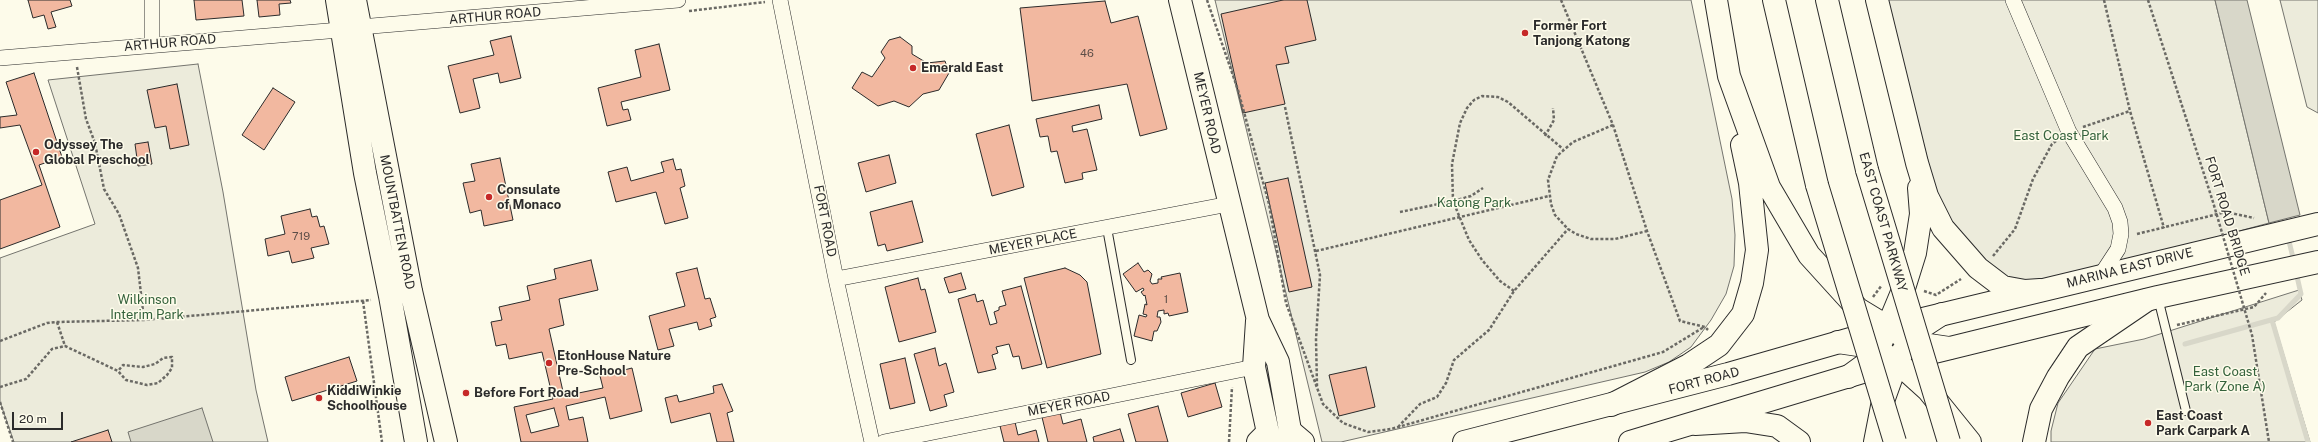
<!DOCTYPE html>
<style>
body{margin:0}
#map{position:relative;width:2318px;height:442px;overflow:hidden;background:#fdfbea;font-family:"Public Sans",sans-serif}
canvas{display:block}
.scale{position:absolute;left:12px;top:412px;width:51px;height:18px;box-sizing:border-box;border:2px solid #2b2b2b;border-top:0;padding-left:5px;font-size:12px;line-height:14px;white-space:nowrap;color:#2b2b2b;-webkit-text-stroke:3px #fdfbea;paint-order:stroke}
</style>
<div id="map">
<canvas width="2318" height="442"></canvas>
<div class="scale">20 m</div>
</div>
<script>
const c = document.querySelector('canvas').getContext('2d');
c.lineJoin = 'round';
function fillPath(path, color) {
  c.fillStyle = color;
  c.fill(path, 'evenodd');
}
function toPath(rows) {
  const path = new Path2D();
  for (const r of rows) {
    path.moveTo(r[0], r[1]);
    for (let i = 2; i < r.length; i += 2) path.lineTo(r[i], r[i + 1]);
  }
  return path;
}
function strokePath(path, color, width, dash) {
  c.strokeStyle = color;
  c.lineWidth = width;
  c.lineCap = dash ? 'butt' : 'round';
  c.setLineDash(dash || []);
  c.stroke(path);
}
function drawText(font, color, halo, rows, align = 'center') {
  c.font = font + ' "Public Sans",sans-serif';
  c.lineWidth = 3;
  c.setLineDash([]);
  c.textBaseline = 'middle';
  c.strokeStyle = halo;
  c.fillStyle = color;
  for (const [text, x, y, turn = 0] of rows) {
    c.save();
    c.translate(x, y);
    c.rotate((+turn || 0) * Math.PI / 180);
    c.textAlign = isNaN(turn) ? turn : align;
    if (halo) c.strokeText(text, 0, 0);
    c.fillText(text, 0, 0);
    c.restore();
  }
}
const green = toPath([
 [1215,0,1691,0,1732,199,1735,235,1734,266,1726,294,1711,320,1691,347,1669,362,1645,372,1341,442,1322,442,1215,0],
 [1887,0,2215,0,2269,223,2139,258,2048,279,2027,281,2008,279,1995,270,1951,226,1937,197,1887,0],
 [2280,0,2318,0,2318,113,2307,107,2280,0],
 [198,64,223,192,256,390,268,442,14,442,0,402,0,258,95,224,48,80,198,64],
 [2299,290,2302,300,2274,322,2310,442,2051,442,2051,431,2058,403,2095,349,2144,339,2299,290]
]);
fillPath(green, '#ecebdb');
strokePath(green, '#74746e', 1);
const water = toPath([
 [2215,0,2247,0,2300,215,2269,223,2215,0],
 [202,408,213,442,131,442,128,432,202,408]
]);
fillPath(water, '#d8d7c9');
strokePath(water, '#74746e', 1);
strokePath(toPath([
 [2288,237,2294,262],
 [2272,320,2308,442],
 [2185,344,2278,318,2301,294,2296,272]
]), '#d8d7c9', 5);
const building = toPath([
 [28,0,70,0,72,6,51,12,56,27,48,29,44,15,33,18,28,0],
 [194,0,242,0,244,16,196,20,194,0],
 [257,0,290,0,291,3,279,4,280,15,259,17,257,0],
 [1283,0,1307,0,1316,40,1285,47,1289,63,1276,65,1285,104,1243,113,1221,14,1283,0],
 [1105,1,1111,23,1138,16,1167,129,1140,136,1127,84,1032,101,1020,8,1105,1],
 [511,36,521,78,500,83,498,73,473,79,480,108,460,113,448,66,494,55,490,41,511,36],
 [900,37,912,46,912,54,927,63,945,61,949,73,939,90,923,94,909,107,894,101,878,106,852,88,862,72,872,77,885,58,881,52,889,40,900,37],
 [659,44,670,90,621,102,623,110,628,109,631,120,607,126,598,88,641,77,635,50,659,44],
 [34,73,62,157,39,165,60,227,0,249,0,200,42,185,20,125,0,128,0,117,17,115,6,82,34,73],
 [177,84,189,145,170,149,166,126,155,128,147,90,177,84],
 [273,88,295,102,264,150,242,135,273,88],
 [1099,105,1102,119,1072,126,1073,132,1087,129,1097,170,1082,173,1083,179,1065,183,1057,151,1051,152,1048,136,1040,137,1036,119,1099,105],
 [1009,125,1024,187,992,196,976,134,1009,125],
 [148,142,152,164,138,166,135,144,148,142],
 [889,155,896,183,866,192,858,163,889,155],
 [500,158,513,220,484,226,481,210,470,213,463,183,475,181,471,164,500,158],
 [673,159,676,170,681,169,685,186,680,188,688,218,665,224,656,192,616,202,608,172,627,167,631,181,664,172,661,162,673,159],
 [1288,178,1312,287,1289,292,1265,183,1288,178],
 [912,201,923,242,887,251,885,244,878,246,870,212,912,201],
 [310,209,312,217,317,216,320,227,324,226,329,244,311,248,314,258,292,263,289,251,268,256,265,239,285,234,281,216,310,209],
 [591,260,598,290,559,299,564,325,549,329,564,396,603,388,600,376,632,368,642,411,610,419,605,397,566,406,569,420,583,417,588,442,521,442,514,407,553,399,542,352,509,359,506,344,496,346,491,322,502,320,499,307,530,300,527,286,556,279,554,269,591,260],
 [554,408,559,426,531,433,526,415,554,408],
 [1138,263,1144,272,1148,270,1152,274,1150,281,1152,284,1158,283,1158,279,1162,279,1161,277,1180,273,1188,312,1169,316,1168,313,1164,314,1164,310,1158,311,1157,317,1160,317,1161,322,1157,331,1154,331,1152,341,1134,336,1139,315,1146,317,1147,315,1143,314,1145,304,1147,305,1145,295,1144,296,1141,292,1144,290,1143,288,1136,292,1123,274,1138,263],
 [697,268,705,299,710,298,716,317,710,319,712,326,699,330,697,322,669,329,674,346,658,350,649,316,685,306,676,273,697,268],
 [1065,268,1080,275,1087,282,1101,354,1047,368,1024,278,1065,268],
 [961,273,966,289,949,293,944,278,961,273],
 [918,278,921,290,925,289,936,332,899,342,885,287,918,278],
 [1021,286,1042,364,1022,369,1019,356,1013,357,1009,344,996,347,998,353,992,355,996,369,978,373,958,299,975,294,977,302,983,300,990,325,997,323,994,312,999,310,999,307,1006,305,1002,291,1021,286],
 [935,348,939,366,946,363,954,392,944,395,947,406,930,411,914,354,935,348],
 [349,357,357,381,292,401,285,377,349,357],
 [905,358,915,403,890,409,880,364,905,358],
 [1366,367,1375,407,1339,416,1329,375,1366,367],
 [1215,383,1222,407,1188,417,1181,393,1215,383],
 [722,384,733,411,727,413,734,442,717,442,710,413,671,423,665,398,677,395,679,402,714,393,713,386,722,384],
 [1158,406,1168,442,1136,442,1128,414,1158,406],
 [1059,408,1063,424,1081,419,1087,442,1048,442,1041,413,1059,408],
 [1015,422,1018,435,1036,430,1039,442,1004,442,1000,426,1015,422],
 [1120,429,1124,442,1094,442,1093,437,1120,429],
 [108,430,112,442,71,442,108,430]
]);
fillPath(building, '#f2b8a0');
strokePath(building, '#2b2b2b', 1);
const lane = toPath([
 [1107,228,1131,360],
 [2158,298,2186,411]
]);
const street = toPath([
 [780,0,836,279,872,442],
 [2013,0,2069,132,2115,208,2120,222,2121,234,2118,249,2101,275],
 [360,27,678,0],
 [152,45,152,0],
 [0,58,340,30],
 [836,279,1229,204],
 [884,442,1254,367]
]);
const secondary = toPath([
 [1180,0,1258,320,1278,362,1292,442],
 [1257,321,1254,367,1270,442]
]);
const primary = toPath([
 [337,0,365,173,390,296,416,442],
 [355,0,411,291,446,442],
 [1923,319,2318,224],
 [1930,353,2158,297,2318,262],
 [1290,431,1303,442],
 [1258,442,1268,432],
 [1464,442,1728,374,1857,337],
 [1630,442,1866,371]
]);
const highway = toPath([
 [1716,0,1729,76,1769,187,1809,255,1858,309,1909,340,1922,344,1949,348],
 [1774,0,1817,185],
 [1827,0,1867,170],
 [1877,0,1917,163,1927,196,1943,228,1978,268,2003,287,2025,291,2040,290],
 [1838,342,1865,346,1878,350,1897,362,1928,390,1970,442],
 [1848,377,1870,361,1878,350,1905,285,1915,253,1921,214,1919,188],
 [1611,405,1689,365,1719,345,1743,314,1752,283,1757,250,1750,183,1742,145],
 [1695,424,1745,421,1777,426,1799,442],
 [1875,442,1883,401,1897,362,1909,340,1919,329,1942,314],
 [2034,442,2041,409,2058,377,2078,347,2147,300]
]);
strokePath(lane, '#2b2b2b', 10);
strokePath(street, '#2b2b2b', 16);
strokePath(secondary, '#2b2b2b', 24);
strokePath(primary, '#2b2b2b', 24);
strokePath(highway, '#2b2b2b', 24);
strokePath(toPath([
 [1207,0,1238,90,1269,204,1286,303,1323,404,1343,423,1368,432,1391,429,1663,352,1704,327],
 [1561,0,1613,125,1647,231,1680,321,1705,327,1708,330],
 [2104,0,2130,111,2164,228],
 [689,11,765,2],
 [77,67,86,119,95,143,104,189,119,214,138,268,144,320],
 [1285,107,1320,275,1316,339,1317,386],
 [1613,125,1573,142,1557,156,1548,180,1551,204,1555,215,1568,229,1576,234,1591,239,1615,239,1647,231],
 [2083,127,2130,111],
 [1545,136,1554,120,1553,108],
 [1400,212,1453,201,1471,196,1483,188],
 [2137,234,2226,212,2254,218],
 [1316,251,1549,196],
 [1993,256,2015,229,2033,179,2052,144,2056,141],
 [1514,291,1500,281,1482,260,1469,240,1453,201,1452,164,1460,123,1467,108,1474,100,1482,96,1498,97,1508,102,1563,149],
 [1924,291,1936,295,1961,279],
 [1873,297,1882,285],
 [363,301,382,442],
 [57,322,65,346],
 [2177,325,2254,307,2266,293],
 [0,341,47,323,57,322,144,320,371,300],
 [0,387,26,379,52,349,65,346,118,371,126,380,147,385,158,383,167,375,172,368,172,357,163,358,155,364,143,367,123,365,118,371],
 [0,402,13,442],
 [1398,427,1420,404,1437,397,1446,383,1454,360,1489,330,1514,291,1568,229],
 [1229,442,1232,387]
]), '#6a6964', 2.5, [3, 2]);
strokePath(lane, '#fdfbea', 8);
strokePath(street, '#fdfbea', 15);
strokePath(secondary, '#fdfbea', 22);
strokePath(primary, '#fdfbea', 22);
strokePath(highway, '#fdfbea', 22);
const highwayBridge = toPath([
 [1867,170,1949,442],
 [1817,185,1895,442]
]);
strokePath(highwayBridge, '#2b2b2b', 24, []);
strokePath(toPath([
 [2148,0,2213,202,2252,335,2269,442]
]), '#6a6964', 2.5, [3, 2]);
strokePath(highwayBridge, '#fdfbea', 22);
for (const [x, y, r, color] of [
 [1525,33,4,"#c62828"],
 [913,68,4,"#c62828"],
 [36,152,4,"#c62828"],
 [489,197,4,"#c62828"],
 [549,363,4,"#c62828"],
 [466,393,4,"#c62828"],
 [319,398,4,"#c62828"],
 [2148,423,4,"#c62828"]
]) {
  const dot = new Path2D();
  dot.arc(x, y, r, 0, 2 * Math.PI);
  c.fillStyle = color;
  c.fill(dot);
  strokePath(dot, '#fdfbea', 1.5);
}
drawText('11px', '#5d4e48', null, [
 ["46",1087,54],
 ["719",301,237],
 ["1",1166,300]
]);
drawText('13px', '#2b2b2b', '#fdfbea', [
 ["ARTHUR ROAD",495,16,-5],
 ["ARTHUR ROAD",170,43,-5],
 ["MEYER ROAD",1207,113,77],
 ["FORT ROAD BRIDGE",2227,216,73],
 ["FORT ROAD",825,221,79],
 ["MOUNTBATTEN ROAD",397,222,79],
 ["EAST COAST PARKWAY",1883,222,74],
 ["MEYER PLACE",1033,242,-11],
 ["MARINA EAST DRIVE",2130,268,-14],
 ["FORT ROAD",1704,381,-15],
 ["MEYER ROAD",1069,404,-11]
]);
drawText('bold 13px', '#2b2b2b', '#fdfbea', [
 ["Former Fort",1533,26],
 ["Tanjong Katong",1533,41],
 ["Emerald East",921,68],
 ["Odyssey The",44,145],
 ["Global Preschool",44,160],
 ["Consulate",497,190],
 ["of Monaco",497,205],
 ["EtonHouse Nature",557,356],
 ["Pre-School",557,371],
 ["KiddiWinkie",327,391],
 ["Schoolhouse",327,406],
 ["Before Fort Road",474,393],
 ["East Coast",2156,416],
 ["Park Carpark A",2156,431]
], 'left');
drawText('13px', '#34623c', '#fdfbea', [
 ["East Coast Park",2061,136],
 ["Katong Park",1474,203],
 ["Wilkinson",147,300],
 ["Interim Park",147,315],
 ["East Coast",2225,372],
 ["Park (Zone A)",2225,387]
]);
</script>
